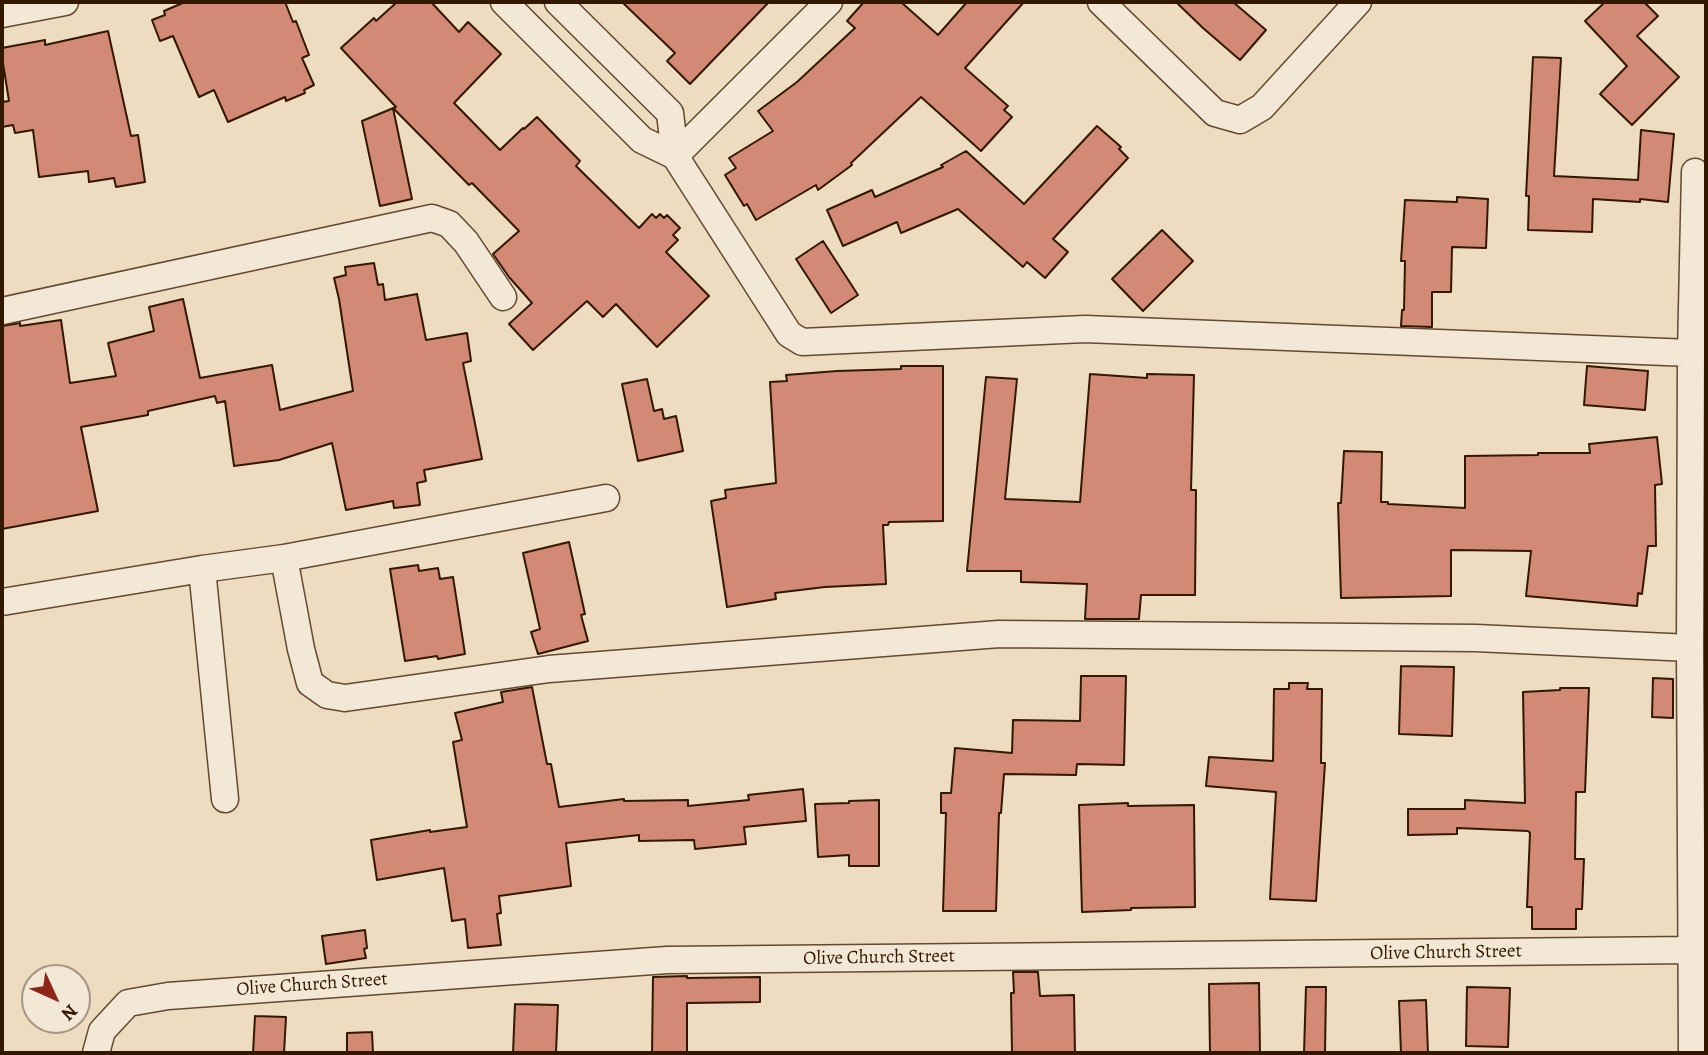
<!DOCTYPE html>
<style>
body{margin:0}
#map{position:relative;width:1708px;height:1055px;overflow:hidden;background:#eddcc0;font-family:Alegreya,serif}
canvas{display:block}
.frame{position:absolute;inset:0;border:4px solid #331800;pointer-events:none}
.north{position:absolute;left:21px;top:964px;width:70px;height:70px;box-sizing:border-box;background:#f3e8d6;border:2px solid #a69580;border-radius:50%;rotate:135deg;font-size:19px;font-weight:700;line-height:28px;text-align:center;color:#331800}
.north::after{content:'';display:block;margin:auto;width:24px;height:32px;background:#8f2418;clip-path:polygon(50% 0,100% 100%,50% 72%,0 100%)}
</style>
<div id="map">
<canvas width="1708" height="1055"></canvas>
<div class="frame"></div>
<div class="north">N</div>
</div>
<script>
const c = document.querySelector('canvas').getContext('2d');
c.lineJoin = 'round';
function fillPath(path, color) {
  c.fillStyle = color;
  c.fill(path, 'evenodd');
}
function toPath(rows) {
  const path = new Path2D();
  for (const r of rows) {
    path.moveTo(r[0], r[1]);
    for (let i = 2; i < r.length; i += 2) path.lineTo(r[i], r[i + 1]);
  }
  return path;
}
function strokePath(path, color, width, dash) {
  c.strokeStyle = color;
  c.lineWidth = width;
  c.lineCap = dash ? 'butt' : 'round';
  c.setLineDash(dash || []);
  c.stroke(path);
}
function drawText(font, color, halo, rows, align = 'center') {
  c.font = font + ' Alegreya,serif';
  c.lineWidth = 5;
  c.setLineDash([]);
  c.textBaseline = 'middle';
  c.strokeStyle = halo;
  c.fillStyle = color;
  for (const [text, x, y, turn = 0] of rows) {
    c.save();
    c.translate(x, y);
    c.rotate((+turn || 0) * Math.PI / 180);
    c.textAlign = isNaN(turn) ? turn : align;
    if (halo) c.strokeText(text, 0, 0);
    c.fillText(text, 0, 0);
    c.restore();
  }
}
const building = toPath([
 [185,2,285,2,293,22,296,21,309,55,302,58,314,85,304,90,305,93,286,101,285,97,228,122,214,90,199,97,173,36,160,41,152,20,165,15,164,11,185,2],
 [397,2,431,2,459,32,468,22,501,54,454,103,500,150,523,128,524,129,537,117,580,161,576,166,639,228,652,214,656,218,660,214,664,218,667,215,680,228,673,235,678,240,666,252,709,296,657,347,616,304,603,317,587,301,533,350,509,324,532,303,509,277,493,254,519,231,472,183,469,185,393,108,412,199,380,206,362,121,396,107,341,48,374,18,376,21,397,2],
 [622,2,769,2,690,84,667,61,675,53,622,2],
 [864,2,901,2,938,35,967,2,1024,2,965,68,1008,106,1004,110,1012,117,981,151,921,97,851,163,852,165,818,190,816,185,756,220,747,204,744,206,725,175,736,168,729,158,773,131,758,111,797,82,855,28,847,21,864,2],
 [1176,2,1233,2,1266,30,1240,60,1203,28,1176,2],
 [1605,2,1644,2,1658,16,1637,36,1679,77,1632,125,1600,94,1627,66,1585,21,1605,2],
 [108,31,131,136,138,135,145,182,116,187,114,178,89,182,88,171,39,177,33,130,15,133,13,125,2,127,2,102,9,101,2,57,2,48,45,40,45,45,108,31],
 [1533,57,1561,58,1554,176,1638,180,1641,130,1674,134,1668,202,1640,199,1640,202,1593,199,1592,232,1528,230,1529,196,1526,196,1533,57],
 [1097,126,1121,147,1119,149,1128,158,1053,239,1068,252,1045,278,1027,262,1023,267,958,209,901,233,897,222,843,246,827,210,872,190,875,197,943,167,941,165,966,151,1024,204,1097,126],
 [1457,197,1488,199,1486,248,1452,247,1451,292,1432,292,1432,327,1401,326,1402,310,1404,310,1405,261,1401,261,1405,200,1457,202,1457,197],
 [1162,230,1193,261,1143,311,1112,279,1162,230],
 [823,241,858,295,831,313,796,259,823,241],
 [374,263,378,285,383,284,385,300,417,294,426,340,467,333,471,361,463,363,482,459,424,470,426,481,417,483,420,505,394,508,393,501,346,510,332,443,279,460,234,466,225,401,217,403,215,396,148,411,148,415,81,427,98,511,2,529,2,326,20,323,20,326,61,320,70,383,116,376,108,343,154,331,149,307,183,299,200,378,272,365,280,410,353,391,339,299,334,278,346,275,345,267,374,263],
 [901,366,943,366,943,521,889,522,888,525,883,525,886,584,825,587,775,593,776,599,727,607,711,501,726,498,725,490,776,483,770,382,787,381,786,375,837,371,901,369,901,366],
 [1587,366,1648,371,1645,410,1584,405,1587,366],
 [1090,374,1147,378,1147,374,1194,375,1191,490,1196,490,1195,595,1141,595,1139,619,1085,619,1087,584,1021,582,1021,571,967,571,986,377,1017,379,1005,499,1080,502,1090,374],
 [647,379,654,411,662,409,664,419,676,416,683,451,638,461,622,384,647,379],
 [1657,437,1662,484,1655,485,1656,546,1648,546,1642,594,1638,593,1637,606,1526,596,1531,551,1451,550,1451,596,1341,598,1338,503,1341,503,1344,451,1382,452,1381,502,1388,502,1388,504,1465,508,1465,456,1538,455,1538,453,1590,453,1589,444,1657,437],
 [569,542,585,614,581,615,588,641,538,654,531,632,540,629,523,553,569,542],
 [418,565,419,571,438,568,440,579,453,577,465,654,438,659,437,656,405,661,390,569,418,565],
 [1401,666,1454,667,1452,736,1399,734,1401,666],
 [1081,676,1126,676,1124,765,1077,764,1076,775,1004,774,1001,813,999,813,996,911,943,911,946,813,941,813,941,793,951,793,955,748,1012,753,1013,720,1080,721,1081,676],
 [1653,678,1673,679,1673,718,1652,717,1653,678],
 [1289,683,1308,683,1307,689,1322,689,1321,763,1325,763,1316,901,1270,899,1276,792,1206,786,1209,757,1273,761,1274,689,1289,689,1289,683],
 [532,687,547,764,551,764,559,807,624,799,624,801,688,800,688,806,749,800,748,795,803,789,806,821,744,827,746,844,695,849,694,840,639,841,639,835,566,843,571,886,499,896,501,913,497,914,501,945,468,948,465,919,452,921,444,868,377,880,371,840,430,830,430,832,467,827,453,742,462,740,455,713,503,702,501,692,532,687],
 [1560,688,1589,688,1585,792,1576,792,1575,859,1584,859,1582,909,1576,909,1576,929,1532,929,1532,907,1527,907,1530,833,1528,831,1457,828,1457,834,1408,835,1408,809,1465,809,1465,800,1525,803,1523,692,1560,690,1560,688],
 [879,800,879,866,849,866,849,855,818,857,815,804,849,803,849,801,879,800],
 [1128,803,1128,806,1194,805,1195,907,1131,908,1131,910,1082,912,1079,805,1128,803],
 [365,930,367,948,364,949,366,958,326,964,322,936,365,930],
 [1013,972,1038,972,1040,996,1074,995,1075,1053,1012,1053,1011,993,1014,993,1013,972],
 [687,976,687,978,760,977,760,1002,687,1003,687,1053,652,1053,653,977,687,976],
 [1259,983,1260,1053,1210,1053,1209,984,1259,983],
 [1306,987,1326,987,1325,1053,1304,1053,1306,987],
 [1467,987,1510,988,1508,1047,1466,1046,1467,987],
 [1426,1000,1428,1053,1401,1053,1399,1001,1426,1000],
 [515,1004,558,1005,556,1053,513,1053,515,1004],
 [255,1016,286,1017,284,1053,253,1053,255,1016],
 [372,1032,373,1053,347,1053,347,1033,372,1032]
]);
fillPath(building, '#d28976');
strokePath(building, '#331800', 2);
const minor = toPath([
 [504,2,642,140,675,156],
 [558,2,670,113,675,156,789,334,802,342,1085,329,1691,353],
 [1101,2,1215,113,1240,120,1262,107,1358,2],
 [2,14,65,2],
 [675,156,829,2],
 [2,311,432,218,449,224,466,242,503,297],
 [284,558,301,649,310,683,327,695,345,698,549,669,999,634,1476,638,1690,648],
 [202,569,225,799],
 [2,602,202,569,284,558,606,498],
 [96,1053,102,1031,128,1003,168,996,667,960,1692,950],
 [1692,1053,1690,648,1691,353,1695,172]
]);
strokePath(minor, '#624930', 29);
strokePath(minor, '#f3e8d6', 26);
drawText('19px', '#331800', '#f3e8d6', [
 ["Olive Church Street",1446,953,-1],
 ["Olive Church Street",879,958,-1],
 ["Olive Church Street",312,985,-4]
]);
</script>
